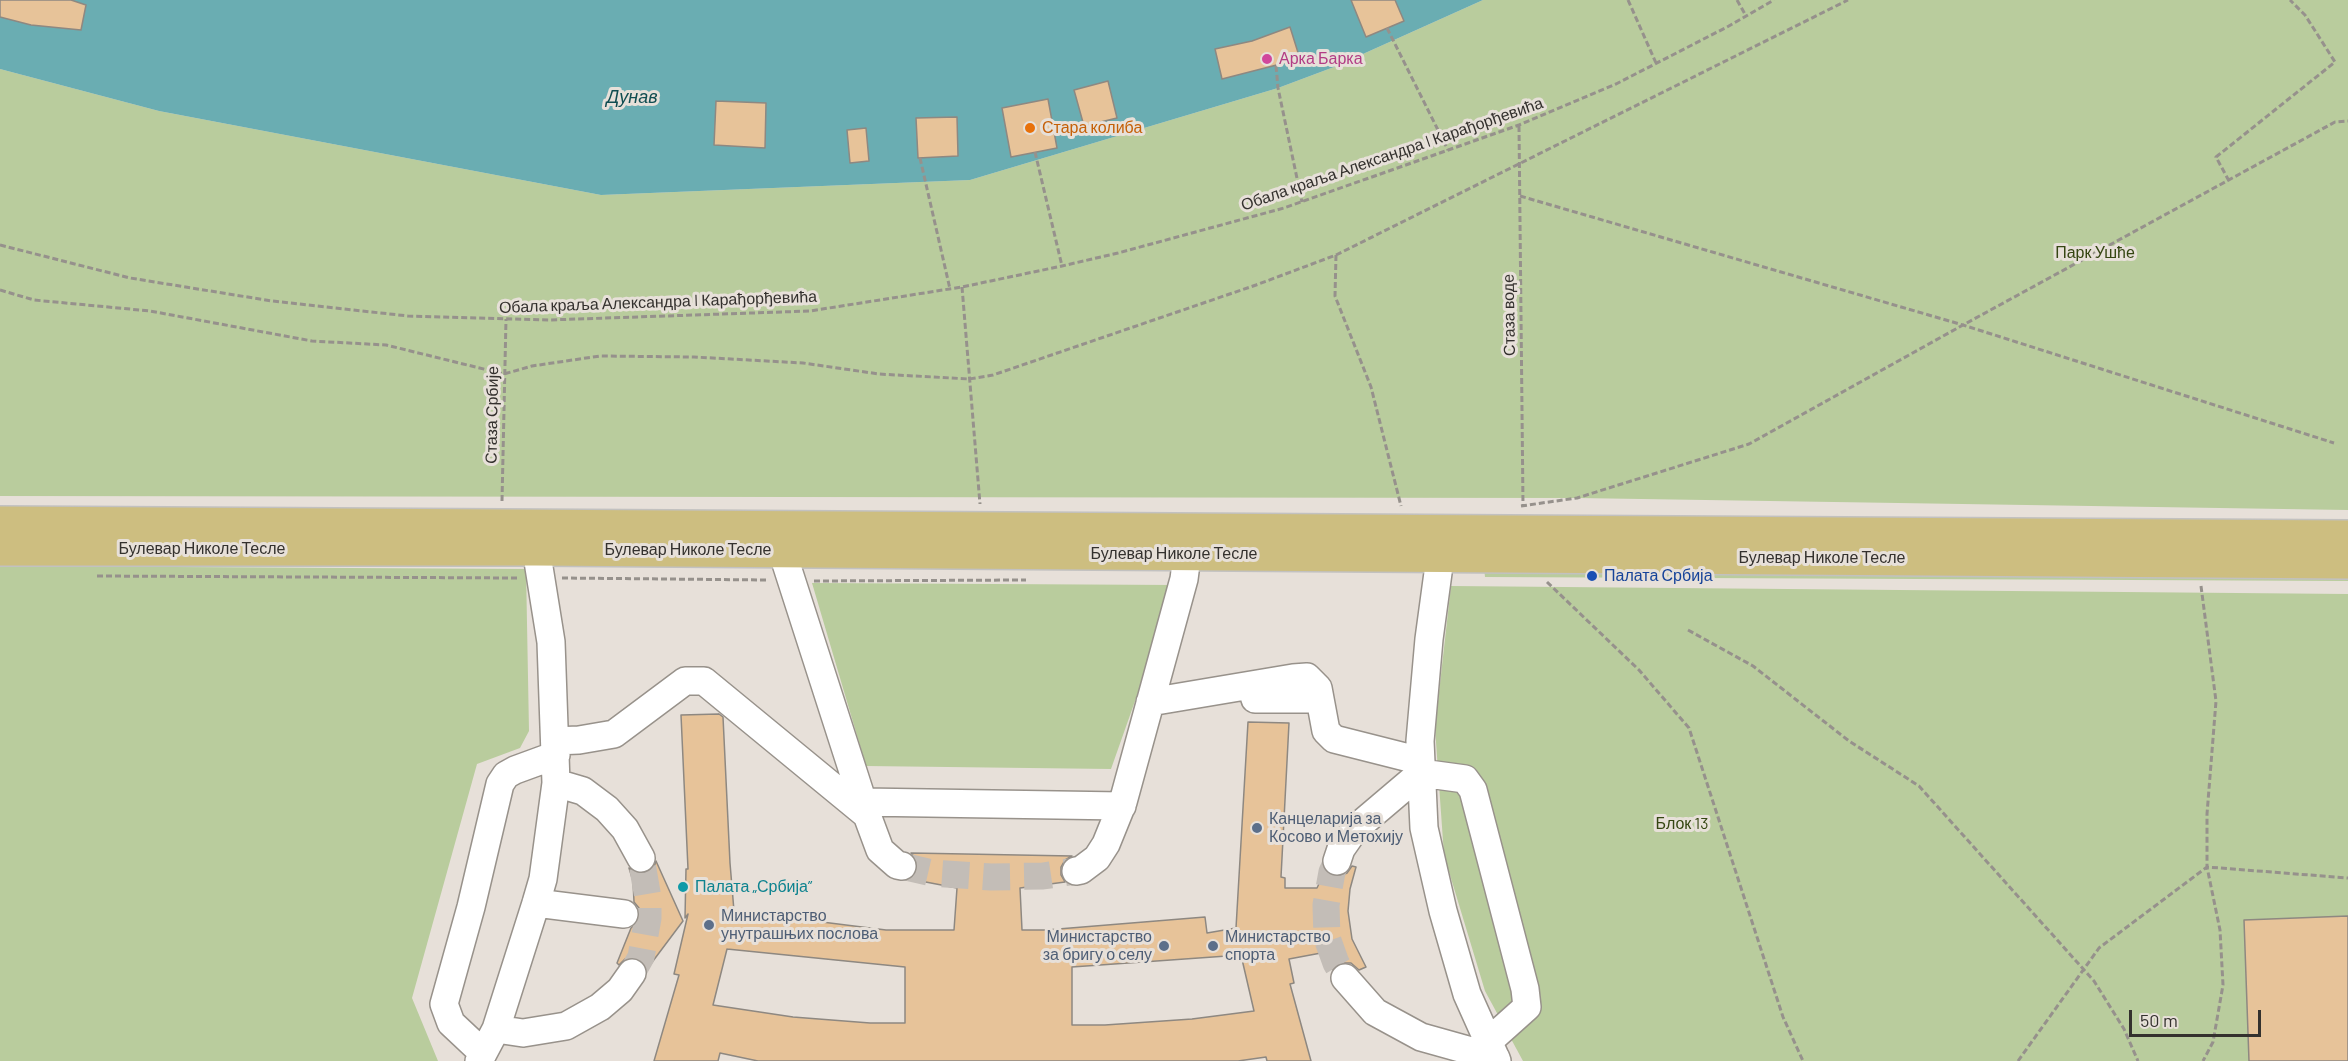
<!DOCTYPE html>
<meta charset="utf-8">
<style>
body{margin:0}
#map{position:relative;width:2348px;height:1061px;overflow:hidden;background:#e7e0d9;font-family:Barlow,sans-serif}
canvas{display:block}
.scale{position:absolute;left:2129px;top:1010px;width:132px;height:27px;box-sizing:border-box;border:3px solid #34312e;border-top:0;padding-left:8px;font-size:18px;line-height:21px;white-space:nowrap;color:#34312e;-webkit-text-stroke:4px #e7e0d9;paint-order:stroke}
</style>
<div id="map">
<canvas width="2348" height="1061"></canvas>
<div class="scale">50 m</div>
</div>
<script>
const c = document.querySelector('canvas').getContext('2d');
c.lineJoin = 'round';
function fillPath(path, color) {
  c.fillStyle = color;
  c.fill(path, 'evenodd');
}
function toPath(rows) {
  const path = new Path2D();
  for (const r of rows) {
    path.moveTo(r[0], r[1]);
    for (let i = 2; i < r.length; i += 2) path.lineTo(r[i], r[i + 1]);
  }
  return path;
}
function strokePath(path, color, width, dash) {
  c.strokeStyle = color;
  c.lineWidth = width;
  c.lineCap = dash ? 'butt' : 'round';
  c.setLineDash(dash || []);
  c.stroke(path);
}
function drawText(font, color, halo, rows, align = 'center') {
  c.font = font + ' Barlow,sans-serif';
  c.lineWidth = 6;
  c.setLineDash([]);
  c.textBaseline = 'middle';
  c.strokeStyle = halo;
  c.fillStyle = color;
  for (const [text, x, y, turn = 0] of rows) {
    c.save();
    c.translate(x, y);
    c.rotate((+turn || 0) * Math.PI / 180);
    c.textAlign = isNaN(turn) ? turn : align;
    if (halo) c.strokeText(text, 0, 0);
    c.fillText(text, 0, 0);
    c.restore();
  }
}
fillPath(toPath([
 [1483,0,2348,0,2348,510,1577,498,0,496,0,69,159,111,601,195,970,180,1278,88,1334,67],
 [0,566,526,569,529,731,520,748,477,764,412,998,438,1061,0,1061],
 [1484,567,2348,571,2348,581,1485,577],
 [812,583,1176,585,1111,769,866,766],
 [1451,586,2348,594,2348,1061,1523,1061,1485,991,1444,855,1435,728]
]), '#b9cc9d');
fillPath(toPath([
 [0,0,1483,0,1334,67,1278,88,970,180,601,195,159,111,0,69]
]), '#6aadb2');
const building = toPath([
 [0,0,71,0,86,5,81,30,31,25,0,17,0,0],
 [1351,0,1395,0,1404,21,1366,37,1351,0],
 [1290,27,1300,59,1222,79,1215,49,1252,41,1290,27],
 [1108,81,1117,118,1084,126,1074,90,1108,81],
 [1048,99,1057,148,1011,157,1002,108,1048,99],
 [716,101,766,103,765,148,714,145,716,101],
 [957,117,958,156,918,158,916,118,957,117],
 [866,128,869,161,850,163,847,130,866,128],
 [719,714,723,717,730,863,734,911,886,930,954,930,957,888,910,879,917,868,917,860,911,853,1072,856,1065,860,1061,867,1061,875,1065,882,1020,888,1022,930,1046,930,1205,917,1207,933,1236,928,1248,722,1289,723,1281,877,1285,878,1285,888,1317,888,1325,871,1331,876,1340,876,1347,873,1352,866,1356,867,1350,889,1348,911,1352,939,1366,967,1359,970,1351,963,1342,963,1332,969,1321,953,1289,959,1294,983,1290,984,1311,1061,1267,1061,1266,1057,1238,1061,758,1061,720,1053,718,1061,654,1061,679,975,674,974,688,914,685,918,686,869,688,869,681,715,719,714],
 [727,949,905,967,905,1023,870,1023,793,1017,713,1005,727,949],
 [1241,955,1254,1011,1192,1019,1105,1025,1072,1025,1072,967,1241,955],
 [656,861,683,921,647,969,642,961,634,957,625,959,619,965,617,963,631,928,637,923,640,915,639,908,634,902,633,881,629,868,640,874,648,872,654,867,656,861],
 [2348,916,2348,1061,2249,1061,2244,920,2348,916]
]);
fillPath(building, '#e7c399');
strokePath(building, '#8e8881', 1.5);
strokePath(toPath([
 [1337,861,1332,872,1326,905,1327,938,1336,963,1345,978],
 [902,866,932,873,991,877,1043,876,1076,871],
 [632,973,641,957,648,918,648,898,641,858]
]), '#c3bdb7', 27, [27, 14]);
const minor = toPath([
 [782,532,782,551,867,815,880,850,897,865,902,866],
 [1443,536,1429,639,1420,741,1424,828,1443,911,1467,994,1497,1061],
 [1253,689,1255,699,1320,699],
 [1150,702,1293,678,1307,677,1318,688,1326,731,1334,739,1421,761],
 [555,741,579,740,614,734,685,681,704,681,867,815],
 [556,783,583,791,607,809,625,829,641,858],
 [863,802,1122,806],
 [1337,861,1341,849,1355,829,1421,773,1465,779,1473,790,1525,989,1527,1007,1489,1041],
 [1076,871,1081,870,1097,858,1106,844,1123,802,1184,579,1190,533],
 [536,903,624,914],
 [1345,978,1375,1012,1421,1037,1496,1058],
 [496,1029,523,1033,566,1026,600,1007,620,990,632,973],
 [483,1053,451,1023,444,1004,471,907,500,784,506,775,515,770,556,755],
 [479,1061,496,1029,536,903,543,879,556,783,551,642,533,530]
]);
const major = toPath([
 [0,523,2348,537],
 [0,549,536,549,2348,562]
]);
strokePath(minor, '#98928b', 30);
strokePath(major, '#c2c1c0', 36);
strokePath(toPath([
 [1628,0,1656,63],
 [1737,0,1746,16],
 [1387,28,1448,150],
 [1276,66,1278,88,1302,202],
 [1519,126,1523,505],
 [1035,152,1062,266],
 [920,158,950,289],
 [2229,181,2216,157,2335,62,2305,15,2290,0],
 [1520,196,1963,325,2334,443],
 [0,245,130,278,272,301,408,316,549,320,810,311,962,287,1062,266,1118,253,1284,208,1519,125,1616,84,1727,27,1774,0],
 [1336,255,1335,296,1371,387,1401,506],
 [962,287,980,504],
 [0,290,34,300,150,311,312,341,386,345,504,374,532,366,600,356,694,357,803,363,879,374,969,379,993,375,1256,285,1336,255,1848,0],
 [502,501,506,319],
 [1521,506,1577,498,1749,444,1963,325,2335,122,2348,121],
 [97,576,519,578],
 [562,578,768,580],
 [814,581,1026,580],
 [1547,582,1639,670,1689,728,1783,1017,1803,1061],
 [2201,586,2216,701,2207,814,2207,867,2220,930,2223,985,2213,1042,2203,1061],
 [1688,630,1753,666,1849,741,1919,786,2094,981,2124,1029,2138,1061],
 [2018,1061,2099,948,2207,867,2348,878]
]), '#96918c', 3, [6, 3]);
strokePath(minor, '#fff', 27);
strokePath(major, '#cdbe80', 33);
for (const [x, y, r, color] of [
 [1267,59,6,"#d1479c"],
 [1030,128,6,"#e8710a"],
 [1592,576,6,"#1a4fb4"],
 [1257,828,6,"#5c6f8a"],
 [683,887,6,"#0f9aa8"],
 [709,925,6,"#5c6f8a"],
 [1164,946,6,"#5c6f8a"],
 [1213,946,6,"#5c6f8a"]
]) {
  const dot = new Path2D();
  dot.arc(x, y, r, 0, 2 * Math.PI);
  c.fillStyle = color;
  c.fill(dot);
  strokePath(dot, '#e7e0d9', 2);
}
drawText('16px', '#b23c85', '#e7e0d9', [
 ["Арка Барка",1279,59]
], 'left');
drawText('16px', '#c56008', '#e7e0d9', [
 ["Стара колиба",1042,128]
], 'left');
drawText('16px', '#34312e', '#e7e0d9', [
 ["Обала краља Александра I Карађорђевића",1392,154,-19],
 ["Обала краља Александра I Карађорђевића",658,302,-2],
 ["Стаза воде",1509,315,-91],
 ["Стаза Србије",492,415,-89],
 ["Булевар Николе Тесле",202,549],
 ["Булевар Николе Тесле",688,550],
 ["Булевар Николе Тесле",1174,554],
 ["Булевар Николе Тесле",1822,558]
]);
drawText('16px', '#354612', '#e7e0d9', [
 ["Парк Ушће",2095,253],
 ["Блок 13",1682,824]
]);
drawText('16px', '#164399', '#e7e0d9', [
 ["Палата Србија",1604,576]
], 'left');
drawText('16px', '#4e5e75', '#e7e0d9', [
 ["Канцеларија за",1269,819],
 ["Косово и Метохију",1269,837],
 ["Министарство",721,916],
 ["унутрашњих послова",721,934],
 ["Министарство",1152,937,"right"],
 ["за бригу о селу",1152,955,"right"],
 ["Министарство",1225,937],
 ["спорта",1225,955]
], 'left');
drawText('16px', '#0d838f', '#e7e0d9', [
 ["Палата „Србија”",695,887]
], 'left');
drawText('italic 18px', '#104d51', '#e7e0d9', [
 ["Дунав",632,97]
]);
</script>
